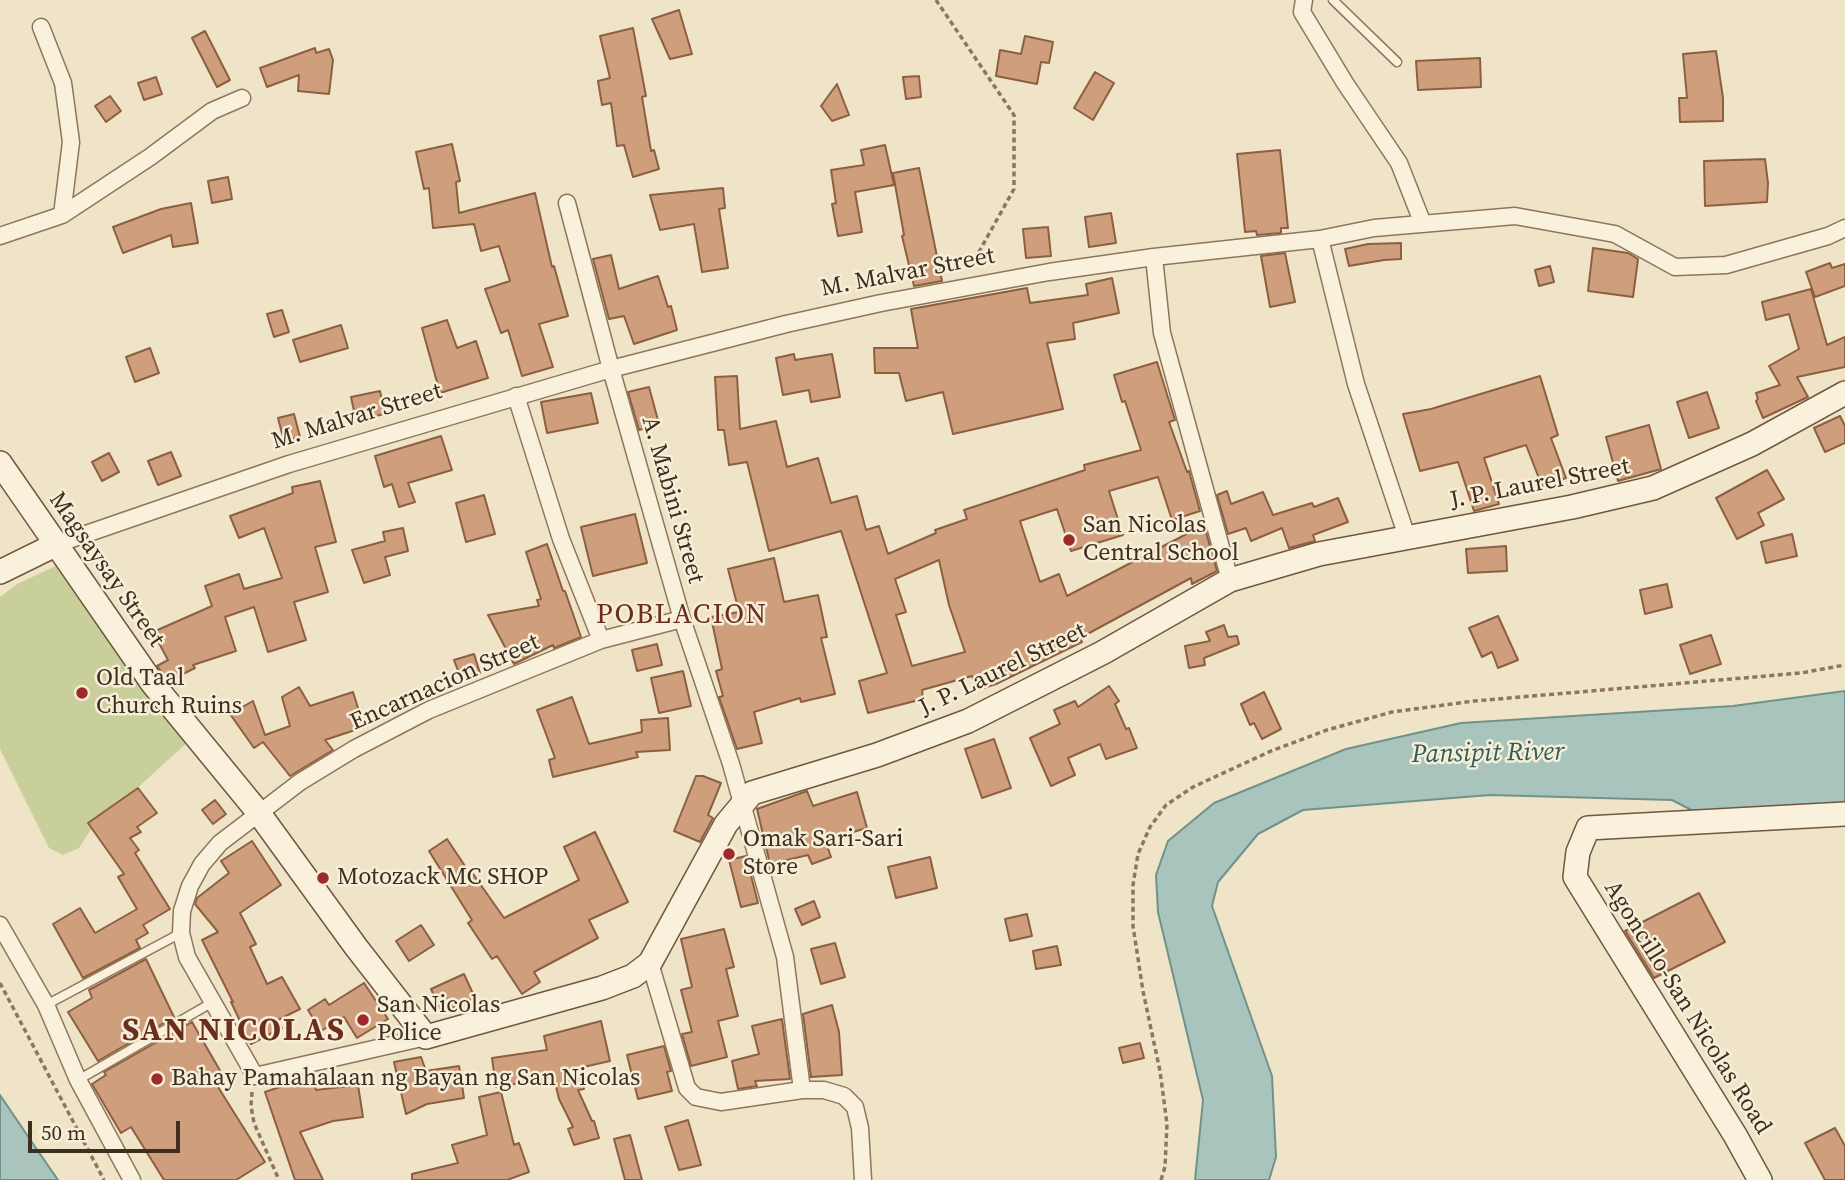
<!DOCTYPE html>
<style>
body{margin:0}
#map{position:relative;width:1845px;height:1180px;overflow:hidden;background:#f0e4c8;font-family:"Source Serif 4",serif}
canvas{display:block}
.scale{position:absolute;left:28px;top:1121px;width:152px;height:32px;box-sizing:border-box;border:4px solid #3d2e20;border-top:0;padding-left:9px;font-size:21px;line-height:24px;white-space:nowrap;color:#3d2e20;-webkit-text-stroke:5px #f7eed8;paint-order:stroke}
</style>
<div id="map">
<canvas width="1845" height="1180"></canvas>
<div class="scale">50 m</div>
</div>
<script>
const c = document.querySelector('canvas').getContext('2d');
c.lineJoin = 'round';
function fillPath(path, color) {
  c.fillStyle = color;
  c.fill(path, 'evenodd');
}
function toPath(rows) {
  const path = new Path2D();
  for (const r of rows) {
    path.moveTo(r[0], r[1]);
    for (let i = 2; i < r.length; i += 2) path.lineTo(r[i], r[i + 1]);
  }
  return path;
}
function strokePath(path, color, width, dash) {
  c.strokeStyle = color;
  c.lineWidth = width;
  c.lineCap = dash ? 'butt' : 'round';
  c.setLineDash(dash || []);
  c.stroke(path);
}
function drawText(font, color, halo, rows, align = 'center') {
  c.font = font + ' "Source Serif 4",serif';
  c.lineWidth = 5;
  c.setLineDash([]);
  c.textBaseline = 'middle';
  c.strokeStyle = halo;
  c.fillStyle = color;
  for (const [text, x, y, turn = 0] of rows) {
    c.save();
    c.translate(x, y);
    c.rotate((+turn || 0) * Math.PI / 180);
    c.textAlign = isNaN(turn) ? turn : align;
    if (halo) c.strokeText(text, 0, 0);
    c.fillText(text, 0, 0);
    c.restore();
  }
}
fillPath(toPath([
 [62,563,190,740,90,831,79,848,63,855,49,848,0,749,0,597,17,584]
]), '#c9cf9b');
const water = toPath([
 [1845,691,1845,816,1703,816,1672,800,1490,795,1303,810,1258,834,1218,882,1212,906,1272,1076,1276,1157,1269,1180,1195,1180,1203,1100,1158,912,1156,875,1168,841,1214,803,1346,749,1461,723,1733,706,1845,691],
 [0,1095,25,1132,58,1180,0,1180,0,1095]
]);
fillPath(water, '#a9c4bc');
strokePath(water, '#6f938a', 2);
const building = toPath([
 [679,10,692,54,670,59,652,19,679,10],
 [633,28,646,96,642,97,651,151,654,150,659,169,633,177,624,145,617,146,611,103,602,105,598,81,610,78,600,36,633,28],
 [205,31,230,80,217,87,192,38,205,31],
 [1025,36,1053,42,1049,63,1041,62,1037,84,996,76,1000,50,1021,54,1025,36],
 [315,48,316,53,329,49,333,60,329,94,298,91,299,75,267,87,260,68,315,48],
 [1716,51,1723,98,1723,121,1680,122,1679,98,1687,98,1683,54,1716,51],
 [1480,58,1481,87,1418,90,1416,61,1480,58],
 [1095,72,1114,83,1093,120,1074,108,1095,72],
 [919,76,921,97,906,99,903,77,919,76],
 [156,77,162,94,144,100,138,83,156,77],
 [837,84,849,115,832,121,821,106,837,84],
 [110,96,121,111,106,122,95,106,110,96],
 [452,144,460,181,456,182,459,213,535,193,552,267,554,266,568,316,539,324,553,367,522,376,508,330,501,333,485,289,510,281,499,246,481,251,474,224,433,228,429,188,424,189,416,152,452,144],
 [885,145,894,185,855,192,862,232,838,236,832,204,836,203,831,170,864,165,861,150,885,145],
 [1280,150,1288,228,1281,228,1281,233,1257,235,1256,231,1245,232,1237,154,1280,150],
 [1765,159,1768,183,1767,202,1705,206,1704,161,1765,159],
 [919,168,942,281,914,286,902,236,904,235,893,173,919,168],
 [228,177,232,199,212,203,208,181,228,177],
 [723,188,725,208,719,209,728,268,702,272,694,224,660,230,650,195,723,188],
 [191,203,198,243,173,247,171,235,123,253,113,227,161,209,191,203],
 [1111,213,1116,243,1089,247,1085,217,1111,213],
 [1048,227,1051,256,1026,258,1023,229,1048,227],
 [1401,243,1401,259,1384,260,1349,266,1345,249,1368,244,1401,243],
 [1593,248,1628,253,1638,259,1633,297,1588,291,1593,248],
 [1285,253,1295,302,1270,307,1261,256,1285,253],
 [611,255,619,289,658,276,668,307,671,306,677,330,634,344,624,316,609,319,593,259,611,255],
 [1830,263,1832,268,1845,264,1845,286,1815,297,1806,272,1830,263],
 [1550,266,1554,282,1539,286,1535,270,1550,266],
 [1112,278,1119,313,1073,323,1075,339,1047,343,1063,409,953,434,943,392,906,401,899,373,875,373,874,348,918,348,911,309,1027,288,1030,303,1088,295,1086,284,1112,278],
 [1811,289,1827,345,1845,337,1845,367,1797,377,1808,397,1763,418,1756,401,1758,399,1756,393,1780,385,1769,366,1799,349,1789,314,1766,320,1762,302,1811,289],
 [282,310,289,332,274,337,267,314,282,310],
 [447,320,457,348,476,341,488,378,440,393,422,328,447,320],
 [341,325,348,348,300,362,293,340,341,325],
 [150,348,159,373,135,382,126,357,150,348],
 [794,354,795,360,832,354,840,397,811,402,809,390,783,395,776,358,794,354],
 [1157,362,1175,420,1169,422,1187,472,1189,471,1200,511,1172,520,1158,477,1109,491,1123,535,1071,551,1057,509,1020,521,1040,582,1059,574,1067,596,1204,525,1217,571,1192,584,1191,578,1080,638,1082,642,996,684,977,690,972,676,922,690,923,699,868,713,859,681,887,673,841,531,769,551,747,462,729,465,724,430,718,430,715,377,737,376,740,429,776,421,787,467,818,458,831,503,857,496,866,530,879,526,888,554,936,533,935,530,967,519,964,510,1085,470,1084,465,1141,450,1125,401,1122,402,1114,375,1157,362],
 [939,560,949,605,965,652,912,666,896,615,906,612,895,579,939,560],
 [1540,376,1558,435,1551,438,1566,478,1542,486,1526,445,1484,458,1499,504,1474,511,1458,462,1420,471,1403,414,1431,409,1540,376],
 [649,387,659,424,639,430,628,392,649,387],
 [380,391,385,414,356,420,351,397,380,391],
 [1707,392,1719,428,1689,438,1677,402,1707,392],
 [591,393,598,423,547,433,541,402,591,393],
 [294,414,300,437,284,441,278,418,294,414],
 [1840,416,1845,426,1845,443,1825,452,1814,428,1840,416],
 [1649,425,1661,469,1618,481,1606,437,1649,425],
 [441,436,452,470,408,483,415,502,399,507,392,484,384,487,375,456,441,436],
 [171,452,181,476,158,485,148,461,171,452],
 [109,453,119,472,102,481,92,462,109,453],
 [1767,470,1784,499,1758,513,1764,525,1737,539,1716,498,1767,470],
 [320,481,336,542,315,547,328,592,294,602,306,640,268,652,254,607,225,617,236,651,193,665,195,668,169,681,157,666,168,660,153,632,212,606,205,586,239,574,244,589,282,578,264,528,239,538,230,516,293,493,292,487,320,481],
 [1227,491,1231,504,1263,492,1273,515,1312,503,1314,507,1338,498,1348,522,1313,535,1315,541,1289,548,1282,528,1251,541,1246,528,1228,534,1217,495,1227,491],
 [484,495,495,534,466,542,456,503,484,495],
 [635,514,647,563,593,576,581,527,635,514],
 [403,528,408,551,385,557,390,575,364,583,352,550,385,541,383,532,403,528],
 [1792,534,1797,556,1766,563,1761,542,1792,534],
 [547,544,563,591,565,591,581,637,554,648,553,645,514,664,488,615,539,606,537,600,541,599,526,552,547,544],
 [1506,546,1507,571,1468,573,1466,549,1506,546],
 [774,558,784,602,818,595,827,637,821,638,835,694,801,702,800,698,754,712,762,743,737,749,719,697,723,696,716,671,722,669,711,617,739,612,728,569,774,558],
 [1667,584,1672,607,1645,614,1640,590,1667,584],
 [1498,616,1518,660,1498,668,1492,652,1482,657,1469,628,1498,616],
 [1224,625,1228,637,1237,636,1239,644,1204,658,1205,665,1189,668,1185,646,1210,641,1206,632,1224,625],
 [1711,635,1721,664,1690,674,1680,645,1711,635],
 [657,644,662,665,637,671,632,650,657,644],
 [474,654,480,673,461,679,454,660,474,654],
 [683,671,691,706,659,713,651,678,683,671],
 [1109,686,1119,701,1115,704,1126,729,1129,728,1137,748,1106,759,1100,744,1068,758,1075,775,1051,786,1030,738,1060,724,1054,710,1075,701,1078,707,1109,686],
 [299,687,310,706,353,692,364,727,325,740,333,750,290,776,263,742,254,748,230,714,253,701,265,735,290,726,282,697,299,687],
 [1264,692,1281,729,1262,739,1254,723,1250,725,1241,704,1264,692],
 [572,697,589,744,642,732,641,720,668,718,670,750,636,752,638,757,553,777,549,760,555,758,537,710,572,697],
 [994,739,1011,788,982,798,965,749,994,739],
 [696,776,703,776,721,783,708,815,713,818,700,842,674,831,696,776],
 [138,788,157,813,137,827,141,832,130,838,139,850,135,853,170,909,143,925,148,933,136,940,140,948,83,978,53,924,80,908,95,933,137,909,118,877,124,874,88,823,138,788],
 [807,791,813,806,857,792,867,828,825,840,831,857,812,864,808,855,770,864,757,809,807,791],
 [215,800,226,814,213,824,202,810,215,800],
 [595,832,628,902,589,920,598,938,534,972,540,982,522,994,497,956,492,959,468,923,472,920,429,851,447,839,469,872,471,871,504,918,579,880,564,847,595,832],
 [252,841,281,885,240,913,256,944,250,947,267,984,282,977,300,1009,278,1020,282,1028,251,1044,231,1002,233,1002,202,940,218,932,195,904,197,898,229,873,221,861,252,841],
 [746,856,758,903,741,907,729,860,746,856],
 [930,857,937,888,896,898,888,867,930,857],
 [1699,893,1725,942,1654,978,1625,931,1699,893],
 [814,901,820,917,802,925,795,909,814,901],
 [1027,914,1032,936,1010,941,1005,919,1027,914],
 [421,925,434,945,409,961,396,941,421,925],
 [724,929,734,967,726,969,738,1016,718,1021,727,1057,691,1066,682,1034,692,1032,681,990,692,987,681,939,724,929],
 [835,943,845,977,821,984,811,949,835,943],
 [1057,946,1061,965,1036,969,1033,951,1057,946],
 [146,959,174,1017,98,1061,68,1012,92,998,89,990,146,959],
 [464,974,475,998,442,1013,431,989,464,974],
 [364,983,388,1019,357,1038,344,1017,321,1031,308,1010,325,999,329,1005,364,983],
 [832,1005,839,1032,842,1075,811,1077,803,1014,832,1005],
 [782,1019,790,1079,755,1081,757,1086,738,1089,732,1061,759,1054,752,1026,782,1019],
 [601,1021,610,1061,579,1068,584,1089,578,1090,592,1121,594,1121,599,1138,574,1145,568,1129,573,1127,559,1099,554,1078,496,1087,492,1058,547,1050,544,1036,601,1021],
 [192,1022,222,1074,213,1079,265,1162,236,1180,164,1180,131,1127,121,1133,92,1084,106,1075,104,1072,192,1022],
 [1140,1043,1144,1058,1123,1063,1119,1048,1140,1043],
 [664,1046,671,1071,667,1072,672,1091,638,1099,627,1055,664,1046],
 [421,1057,426,1071,459,1066,464,1098,427,1104,406,1114,394,1062,421,1057],
 [312,1076,316,1090,358,1085,363,1117,333,1121,300,1132,323,1180,295,1180,265,1092,312,1076],
 [501,1092,514,1145,519,1143,529,1172,507,1180,412,1180,412,1174,458,1163,452,1145,487,1135,479,1097,501,1092],
 [688,1120,701,1165,679,1170,665,1127,688,1120],
 [1835,1128,1845,1146,1845,1180,1825,1180,1805,1143,1835,1128],
 [630,1135,642,1180,625,1180,614,1139,630,1135]
]);
fillPath(building, '#cf9f7d');
strokePath(building, '#8d5f41', 2);
const service = toPath([
 [1333,0,1397,62],
 [46,1005,181,933],
 [78,1080,213,1002]
]);
const minor = toPath([
 [1304,0,1302,12,1345,83,1399,163,1423,224],
 [41,27,63,83,71,142,62,215],
 [567,203,611,369,682,619,731,764,785,957,802,1090],
 [0,236,62,215,150,157,212,111,242,98],
 [1320,239,1356,384,1407,537],
 [1154,257,1162,333,1230,580],
 [516,396,561,539,601,640],
 [57,544,289,464,611,369,786,324,881,303,1049,272,1154,257,1320,239,1374,228,1515,216,1615,234,1675,267,1726,265,1828,236,1845,228],
 [0,925,46,1005,78,1080,132,1180],
 [650,963,687,1088,696,1097,721,1102,802,1090,824,1090,844,1096,855,1107,860,1128,863,1180],
 [426,1037,255,1076,187,957,181,933,182,911,190,886,202,864,220,843,300,782,354,749,429,710,601,640,682,619]
]);
const secondary = toPath([
 [0,463,153,684,258,812,356,947,426,1037,602,988,633,976,650,963,726,824,752,793,877,755,968,721,1102,653,1230,580,1319,554,1572,507,1653,488,1752,444,1845,393],
 [0,572,57,544],
 [1760,1180,1735,1135,1575,877,1578,852,1588,828,1845,814]
]);
strokePath(service, '#8d765c', 11);
strokePath(minor, '#8d765c', 19);
strokePath(secondary, '#6f573f', 26);
strokePath(toPath([
 [936,0,1014,115,1014,189,970,268],
 [0,983,104,1180],
 [252,1092,251,1106,254,1123,279,1180],
 [1161,1180,1165,1167,1167,1124,1160,1071,1143,991,1133,926,1133,885,1138,854,1150,827,1166,805,1193,787,1271,751,1327,730,1392,712,1474,701,1801,673,1845,665]
]), '#8d765c', 3.5, [5, 3.5]);
strokePath(service, '#faf1dc', 8);
strokePath(minor, '#faf1dc', 16);
strokePath(secondary, '#faf1dc', 23);
for (const [x, y, r, color] of [
 [1069,540,7,"#9e2a2b"],
 [82,693,7,"#9e2a2b"],
 [729,854,7,"#9e2a2b"],
 [323,878,7,"#9e2a2b"],
 [363,1020,7,"#9e2a2b"],
 [157,1079,7,"#9e2a2b"]
]) {
  const dot = new Path2D();
  dot.arc(x, y, r, 0, 2 * Math.PI);
  c.fillStyle = color;
  c.fill(dot);
  strokePath(dot, '#f7eed8', 2.5);
}
drawText('24px', '#3d2e20', '#f7eed8', [
 ["M. Malvar Street",908,273,-11],
 ["M. Malvar Street",357,417,-17],
 ["J. P. Laurel Street",1540,484,-11],
 ["A. Mabini Street",672,500,74],
 ["Magsaysay Street",106,570,55],
 ["J. P. Laurel Street",1003,670,-26],
 ["Encarnacion Street",445,683,-24],
 ["Agoncillo-San Nicolas Road",1687,1008,58]
]);
drawText('24px', '#3d2e20', '#f7eed8', [
 ["San Nicolas",1083,526],
 ["Central School",1083,554],
 ["Old Taal",96,679],
 ["Church Ruins",96,707],
 ["Omak Sari-Sari",743,840],
 ["Store",743,868],
 ["Motozack MC SHOP",337,878],
 ["San Nicolas",377,1006],
 ["Police",377,1034],
 ["Bahay Pamahalaan ng Bayan ng San Nicolas",171,1079]
], 'left');
drawText('italic 26px', '#2f5d5a', '#f7eed8', [
 ["Pansipit River",1488,754,-1]
]);
c.letterSpacing = '2px';
drawText('28px', '#6b2e1e', '#f7eed8', [
 ["POBLACION",682,616]
]);
c.letterSpacing = '0px';
c.letterSpacing = '2px';
drawText('bold 32px', '#6b2e1e', '#f7eed8', [
 ["SAN NICOLAS",234,1032]
]);
c.letterSpacing = '0px';
</script>
